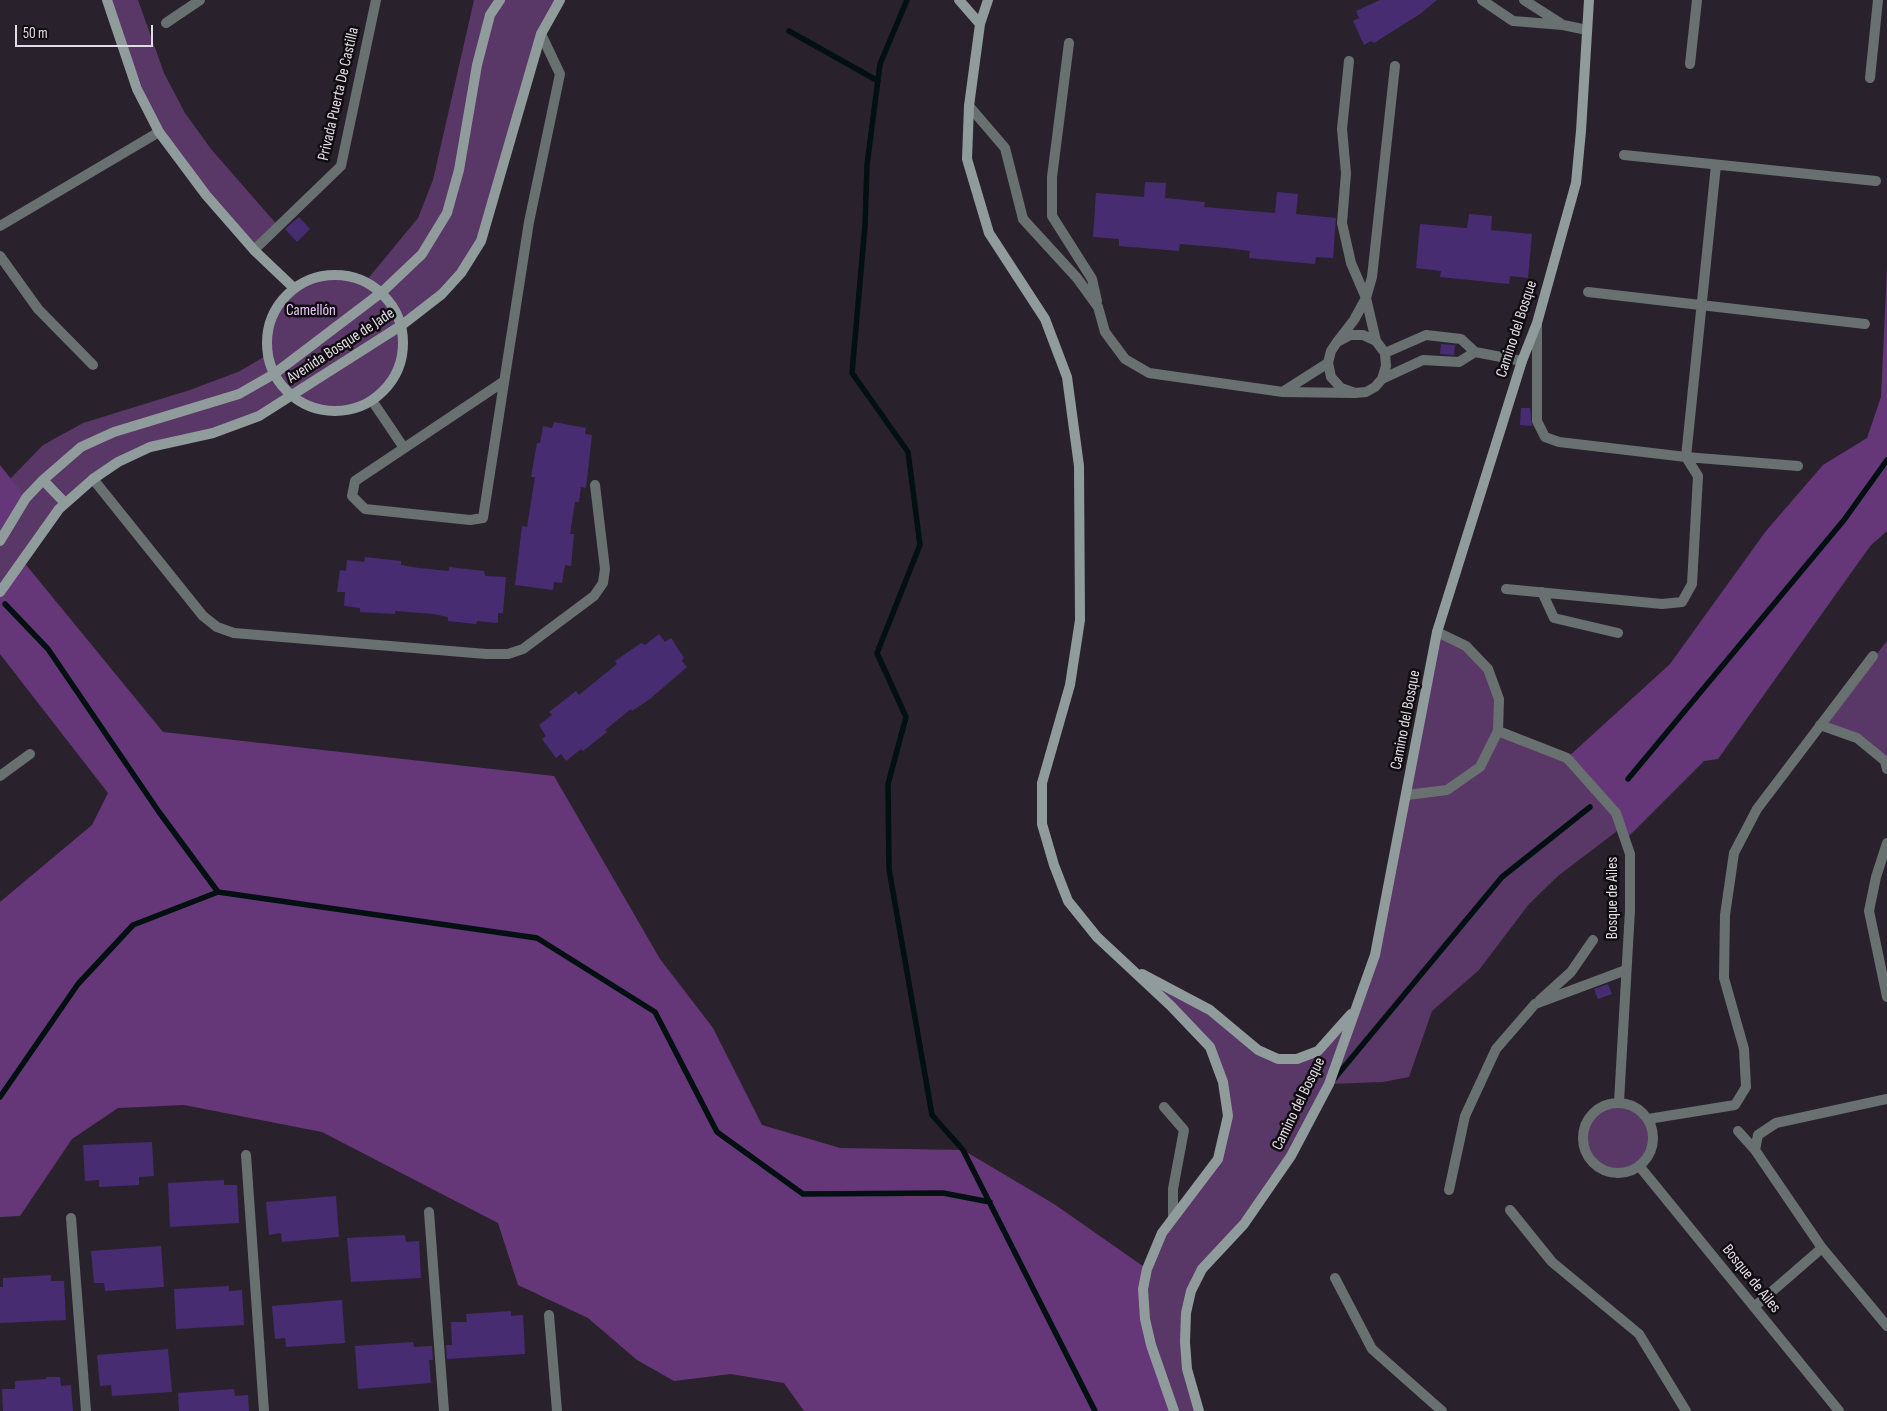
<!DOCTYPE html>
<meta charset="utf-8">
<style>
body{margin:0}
#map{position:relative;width:1887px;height:1411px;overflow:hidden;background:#29222c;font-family:"Sofia Sans Condensed",sans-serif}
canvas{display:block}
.scale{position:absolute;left:15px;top:25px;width:138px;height:22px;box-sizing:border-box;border:2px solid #e1dce3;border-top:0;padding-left:6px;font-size:15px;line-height:18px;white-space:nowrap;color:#e1dce3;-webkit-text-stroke:4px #100d11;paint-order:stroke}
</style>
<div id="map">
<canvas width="1887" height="1411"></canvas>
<div class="scale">50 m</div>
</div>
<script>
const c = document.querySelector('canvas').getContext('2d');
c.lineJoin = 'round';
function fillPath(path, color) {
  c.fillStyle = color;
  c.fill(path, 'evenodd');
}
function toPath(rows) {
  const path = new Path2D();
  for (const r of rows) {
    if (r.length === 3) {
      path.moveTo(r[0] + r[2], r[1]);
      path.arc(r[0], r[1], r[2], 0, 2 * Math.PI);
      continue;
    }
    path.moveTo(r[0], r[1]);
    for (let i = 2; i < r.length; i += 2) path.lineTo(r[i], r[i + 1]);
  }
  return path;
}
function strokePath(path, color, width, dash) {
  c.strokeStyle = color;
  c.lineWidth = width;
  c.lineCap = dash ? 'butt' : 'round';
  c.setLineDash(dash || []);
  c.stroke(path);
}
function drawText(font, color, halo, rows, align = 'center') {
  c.font = font + ' "Sofia Sans Condensed",sans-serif';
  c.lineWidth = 5;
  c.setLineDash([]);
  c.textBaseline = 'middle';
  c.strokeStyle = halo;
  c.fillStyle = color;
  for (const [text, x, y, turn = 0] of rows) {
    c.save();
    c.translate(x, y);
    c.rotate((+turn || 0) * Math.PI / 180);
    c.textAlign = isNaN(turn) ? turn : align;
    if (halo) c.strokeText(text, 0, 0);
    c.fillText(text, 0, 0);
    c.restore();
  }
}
fillPath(toPath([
 [109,0,138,0,164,73,185,113,211,149,279,227,254,250,159,132],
 [474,0,560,0,541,34,481,241,461,273,402,325,403,359,387,390,373,402,358,409,323,411,291,397,259,416,118,462,59,509,0,592,0,541,26,499,10,479,43,445,83,423,190,390,240,371,267,355,266,343,274,312,294,288,323,276,354,277,366,281,418,218,433,180],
 [1437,632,1466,646,1488,669,1499,699,1499,731,1567,758,1616,813,1621,828,1558,876,1529,904,1479,970,1432,1011,1409,1077,1383,1082,1329,1084,1291,1156,1191,1291,1185,1342,1199,1411,1174,1411,1151,1345,1143,1289,1154,1249,1218,1159,1228,1116,1209,1047,1132,969,1169,987,1278,1059,1318,1051,1354,1011,1375,955],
 [1887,641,1887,769,1857,738,1820,725],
 [1618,1138,35]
]), '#593766');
fillPath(toPath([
 [1887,269,1887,531,1871,545,1718,759,1704,761,1625,840,1616,813,1567,758,1670,664,1766,531,1823,465,1867,438,1881,397],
 [0,465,26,498,0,541],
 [22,560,163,732,554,776,660,959,713,1028,762,1125,840,1148,963,1150,1054,1204,1147,1269,1145,1319,1174,1411,804,1411,784,1383,731,1374,674,1381,637,1360,588,1318,518,1285,498,1223,322,1132,184,1105,118,1108,72,1139,20,1216,0,1217,0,902,92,825,108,793,0,654,0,592]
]), '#663778');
strokePath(toPath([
 [907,0,880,64,867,165,865,225,852,373,908,452,920,545,877,653,906,717,888,784,889,869,932,1115,963,1150,1095,1411],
 [789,31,878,81],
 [5,604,48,649,159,812,218,892],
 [1628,779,1844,520,1887,460],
 [1334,1079,1502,877,1590,807],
 [0,1097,78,984,133,925,218,892,537,938,655,1012,717,1132,803,1194,943,1193,990,1202]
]), '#021011', 5.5);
fillPath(toPath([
 [1380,0,1437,0,1420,14,1374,43,1371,41,1364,45,1353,21,1359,18,1356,11],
 [1145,182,1166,183,1165,198,1205,202,1204,207,1275,213,1277,192,1298,194,1296,214,1336,218,1333,258,1316,257,1315,264,1249,258,1250,251,1227,248,1180,244,1179,251,1119,246,1119,239,1093,237,1096,193,1144,197],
 [1469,214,1492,216,1491,230,1532,234,1528,278,1510,276,1509,284,1440,277,1441,271,1416,268,1420,224,1467,228],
 [299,217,310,229,297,242,285,229],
 [1441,344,1455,345,1454,355,1440,354],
 [1521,408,1530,408,1532,426,1520,425],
 [554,422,586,428,585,434,592,435,586,488,581,487,579,502,575,502,570,534,574,534,571,566,565,565,562,583,554,582,553,590,515,585,522,526,527,527,535,477,531,477,537,443,540,443,543,426,552,428],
 [365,557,401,561,401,565,419,568,449,571,449,567,484,571,485,576,506,577,503,613,498,613,498,623,477,621,476,624,448,621,448,617,433,614,395,611,395,614,360,612,360,608,344,606,345,592,337,592,340,570,346,571,347,560,364,562],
 [659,634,665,642,671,638,684,658,682,661,687,667,650,699,632,711,631,709,605,730,607,732,583,751,581,749,566,761,561,754,556,758,542,739,546,736,539,725,552,715,549,712,576,691,579,695,617,664,615,661,641,643,645,645],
 [1608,984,1612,994,1598,999,1594,989],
 [152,1142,154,1176,139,1177,139,1185,99,1187,99,1180,85,1181,83,1145],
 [224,1180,224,1185,237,1185,239,1223,170,1227,168,1183],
 [336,1196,339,1237,282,1242,281,1233,269,1235,266,1202],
 [405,1235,406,1242,419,1241,421,1278,351,1282,347,1238],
 [161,1246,164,1287,105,1291,104,1283,94,1283,91,1251],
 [51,1275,51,1281,64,1281,66,1320,0,1323,0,1287,3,1287,3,1278],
 [229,1286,229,1291,242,1290,244,1325,176,1329,174,1289],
 [342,1300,345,1343,286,1347,285,1338,275,1339,272,1306],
 [511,1311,511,1316,523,1315,525,1354,447,1359,446,1345,452,1345,451,1322,467,1322,466,1314],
 [413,1342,414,1347,432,1346,433,1360,429,1360,431,1383,358,1389,355,1346],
 [168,1349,172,1392,112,1396,111,1385,100,1386,97,1355],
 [46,1377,60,1377,61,1386,71,1385,73,1411,3,1411,2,1389,15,1389,15,1381,46,1379],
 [234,1389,235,1396,248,1395,249,1411,179,1411,178,1393]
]), '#482c71');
strokePath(toPath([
 [1164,1107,1184,1130,1173,1189,1173,1217]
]), '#697170', 10);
strokePath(toPath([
 [1482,0,1513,21,1563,25,1587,30],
 [1524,0,1560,23],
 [166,23,200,0],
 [1069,43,1052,177,1052,216,1092,279,1097,301],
 [1349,61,1342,129,1346,173,1342,223,1351,263,1366,298,1376,341],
 [1690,64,1697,0],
 [1870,78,1878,0],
 [969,106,1005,148,1023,219,1077,278,1098,307,1105,332,1125,359,1149,373,1283,392,1355,393],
 [1624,155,1876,181],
 [0,226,159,132],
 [254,250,341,166,376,0],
 [0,256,38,309,93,365],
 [1588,292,1865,324],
 [1537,324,1537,421,1545,437,1559,442,1686,457,1798,466],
 [1337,342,1350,335,1363,335,1376,341,1385,353,1386,366,1382,379,1375,387,1366,392,1355,393,1341,388,1331,377,1328,363,1331,351,1337,342,1354,320,1366,298,1372,277,1395,66],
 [1385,353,1426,335,1461,339,1475,352,1522,361],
 [1382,379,1423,360,1459,362,1475,352],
 [503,382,355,481,352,496,365,509,470,520,483,518,529,222,560,74,541,34],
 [1284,391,1328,363],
 [373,402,404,448],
 [93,479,203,616,217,627,234,633,486,654,508,654,523,649,594,596,603,583,605,569,595,485],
 [1506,589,1662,604,1682,602,1692,584,1698,476,1686,457,1716,165],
 [1542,592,1554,618,1618,633],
 [1820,725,1857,738,1885,761,1887,769],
 [1498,731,1567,758,1616,813,1630,854,1630,910,1619,1102],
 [0,776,30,754],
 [1407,795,1447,790,1480,767,1498,731,1499,699,1488,669,1466,646,1437,632],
 [1887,843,1876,877,1869,911,1887,997],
 [1540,1000,1571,972,1593,940],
 [1618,1138,35],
 [1648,1119,1735,1105,1746,1087,1744,1049,1724,978,1725,915,1734,853,1757,809,1873,656],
 [1738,1131,1755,1150,1822,1248,1887,1326],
 [1755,1150,1758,1135,1776,1123,1887,1099],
 [246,1155,264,1411],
 [1640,1167,1839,1411],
 [1449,1190,1465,1116,1496,1049,1535,1004,1626,970],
 [1510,1210,1552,1262,1639,1334,1686,1411],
 [429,1212,444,1411],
 [71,1218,86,1411],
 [1335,1278,1372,1349,1442,1411],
 [1754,1307,1822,1248],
 [549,1315,557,1411]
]), '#697170', 10);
strokePath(toPath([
 [107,0,137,89,159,132,206,195,254,250,294,288],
 [959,0,980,24],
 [988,0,980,24,969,106,967,159,989,233,1045,319,1067,377,1079,466,1080,620,1070,685,1042,783,1042,824,1054,865,1068,901,1097,937,1171,1006,1210,1047,1223,1082,1228,1116,1218,1159,1162,1233,1147,1269,1143,1289,1145,1319,1151,1345,1174,1411],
 [335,343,68],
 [43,480,65,503],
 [0,541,26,498,43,480,81,447,114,432,239,394,274,374,382,292,422,254,447,213,459,170,477,65,490,15,500,0],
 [0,592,59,509,93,479,118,462,150,447,213,433,259,416,402,325,442,294,461,273,481,241,541,34,560,0],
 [1142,974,1210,1010,1258,1050,1278,1059,1297,1059,1318,1051,1351,1014],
 [1199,1411,1187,1369,1185,1342,1186,1313,1191,1291,1202,1269,1244,1224,1291,1156,1329,1084,1375,955,1437,632,1522,361,1537,323,1576,183,1581,131,1589,0]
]), '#909c9b', 10);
drawText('16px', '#e1dce3', '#100d11', [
 ["Privada Puerta De Castilla",339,94,-77],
 ["Camino del Bosque",1517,329,-72],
 ["Avenida Bosque de Jade",341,346,-33],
 ["Camino del Bosque",1406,720,-79],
 ["Bosque de Ailes",1613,898,-90],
 ["Camino del Bosque",1299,1104,-64],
 ["Bosque de Ailes",1751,1279,51]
]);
drawText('16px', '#eac2fa', '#100d11', [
 ["Camellón",311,311]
]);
</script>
